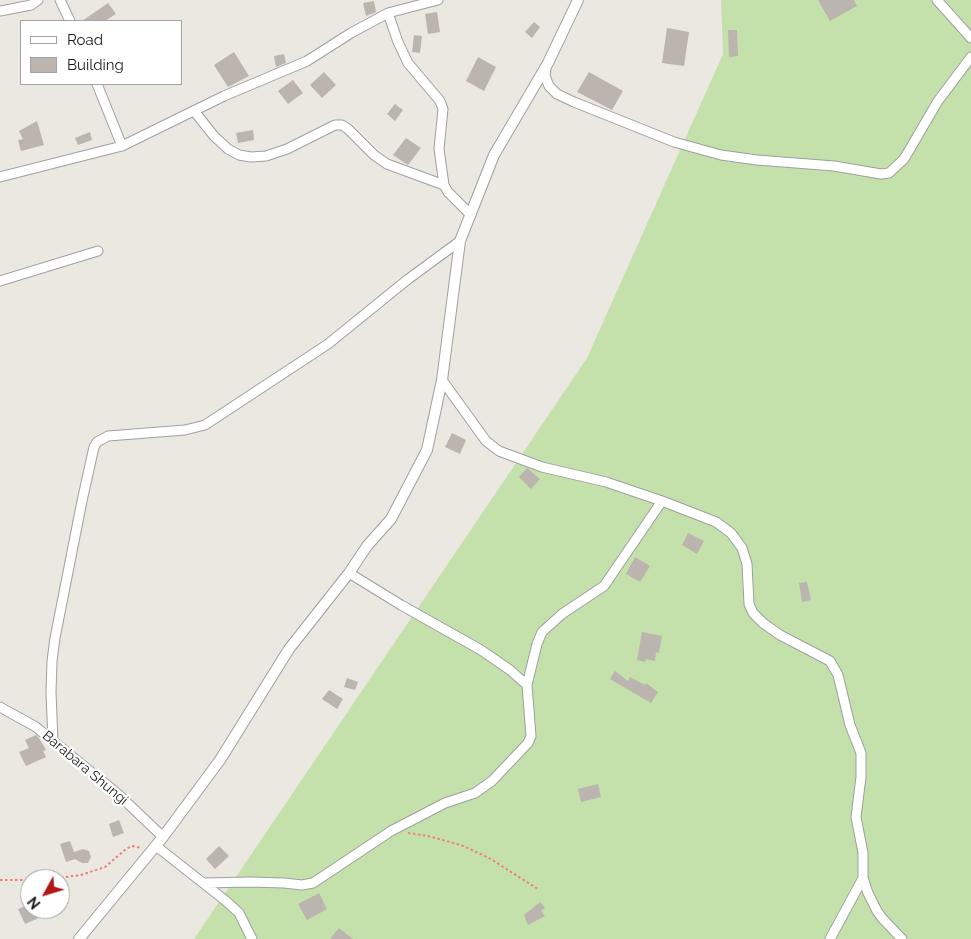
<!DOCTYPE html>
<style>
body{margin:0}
#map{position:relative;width:971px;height:939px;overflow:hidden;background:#ebe8e1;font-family:Raleway,sans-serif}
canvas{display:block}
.legend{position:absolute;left:20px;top:20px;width:162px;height:65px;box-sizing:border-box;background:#fff;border:1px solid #a4a4a4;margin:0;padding:6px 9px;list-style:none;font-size:15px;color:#1b1b1b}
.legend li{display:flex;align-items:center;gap:10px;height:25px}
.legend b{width:25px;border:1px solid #a4a4a4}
.north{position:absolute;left:20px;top:869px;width:50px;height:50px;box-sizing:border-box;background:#fff;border:1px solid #a4a4a4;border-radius:50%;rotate:231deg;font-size:14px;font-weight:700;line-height:20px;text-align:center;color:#1b1b1b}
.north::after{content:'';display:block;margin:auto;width:18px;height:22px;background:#b21714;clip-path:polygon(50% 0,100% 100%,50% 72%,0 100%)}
</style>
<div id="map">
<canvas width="971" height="939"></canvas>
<ul class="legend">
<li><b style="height:6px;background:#fff"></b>Road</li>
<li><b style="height:14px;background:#bbb4af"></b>Building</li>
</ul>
<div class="north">N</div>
</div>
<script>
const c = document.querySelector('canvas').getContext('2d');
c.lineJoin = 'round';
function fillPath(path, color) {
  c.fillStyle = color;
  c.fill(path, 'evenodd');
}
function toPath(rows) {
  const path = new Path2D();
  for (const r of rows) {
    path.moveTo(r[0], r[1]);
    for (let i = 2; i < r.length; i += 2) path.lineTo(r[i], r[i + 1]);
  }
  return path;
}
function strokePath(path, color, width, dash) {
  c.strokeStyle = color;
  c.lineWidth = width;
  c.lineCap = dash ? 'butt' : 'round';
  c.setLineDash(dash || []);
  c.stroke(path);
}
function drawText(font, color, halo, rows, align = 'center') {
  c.font = font + ' Raleway,sans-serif';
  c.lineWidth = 4.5;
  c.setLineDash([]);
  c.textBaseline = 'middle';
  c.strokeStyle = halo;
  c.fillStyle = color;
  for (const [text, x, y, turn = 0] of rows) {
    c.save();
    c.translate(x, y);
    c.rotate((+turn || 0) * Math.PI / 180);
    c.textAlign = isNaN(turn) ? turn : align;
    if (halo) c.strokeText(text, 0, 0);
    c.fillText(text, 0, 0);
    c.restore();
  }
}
fillPath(toPath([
 [721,0,971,0,971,939,194,939,587,358,723,54]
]), '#c5e1ab');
fillPath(toPath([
 [818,0,854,0,857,6,830,21],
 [374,1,376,12,366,16,363,3],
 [108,3,116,14,105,21,82,21],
 [437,12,440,32,428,34,425,14],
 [534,22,540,27,532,38,525,32],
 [667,28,689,32,684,66,662,63],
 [728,30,737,30,738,56,729,57],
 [414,35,422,36,420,53,412,52],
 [234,52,249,76,228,87,214,65],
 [284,54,286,63,276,67,274,56],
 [478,57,496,67,484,91,466,81],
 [324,72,336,85,322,98,310,85],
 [589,72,623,91,612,110,577,92],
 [293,80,303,93,288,104,278,91],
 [395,104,403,110,395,121,387,114],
 [37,121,44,145,21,151,18,140,23,139,19,131],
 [253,130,254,140,238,143,236,133],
 [90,132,92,140,78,145,75,138],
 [406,138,421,148,408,165,393,155],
 [452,433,466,440,460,454,445,447],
 [527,468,540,479,531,489,519,477],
 [688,533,704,541,697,554,682,545],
 [635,557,650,566,640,582,626,574],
 [807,582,811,600,802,602,799,583],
 [642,632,662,636,659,653,656,652,655,661,646,659,645,662,637,660],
 [615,671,628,681,630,677,645,685,646,683,658,692,651,703,610,679],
 [347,678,358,682,355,690,344,687],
 [329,690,343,699,337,709,322,699],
 [36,735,39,738,46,750,43,751,46,757,26,766,19,752,29,748,25,740],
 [598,784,601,797,581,802,578,789],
 [119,820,124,833,113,837,109,824],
 [70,841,74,852,83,849,89,851,91,857,88,863,82,863,75,859,66,862,60,844],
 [219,846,229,856,215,869,206,859],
 [319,893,327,909,307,920,298,904],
 [540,902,545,908,541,911,545,916,528,925,524,915],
 [30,904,30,909,59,909,25,924,18,909],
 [339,928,353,939,330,939]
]), '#bbb4af');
const minor = toPath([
 [60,0,70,21],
 [937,0,971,38],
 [0,11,31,5,38,0],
 [388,13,398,42,408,63,440,101,443,109,439,149,444,185,448,192,471,215],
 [546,68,545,76,549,86,557,94,574,102,674,142,721,155,757,160,834,166,881,174,889,173,904,159,938,101,971,57],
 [97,84,122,146],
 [194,111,214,136,228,149,239,155,251,157,266,156,287,149,335,125,342,125,348,129,374,155,387,164,444,185],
 [0,177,122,146,224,96,307,61,351,33,388,13,438,0],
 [0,281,98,251],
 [442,380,486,441,499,451,542,467,606,482,662,501,716,522,731,533,742,548,747,564,749,604,753,613,763,623,780,635,830,661,838,675,850,725,861,753,861,777,856,817,863,853,863,878,868,893,877,911,882,918,902,939],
 [349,573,401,605,481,650,510,670,527,685],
 [0,707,36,727,119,795,163,837],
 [53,742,51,692,52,661,55,638,82,501,94,447,97,442,108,436,185,430,205,425,328,344,407,280,460,241],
 [156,846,226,901,239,913,252,939],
 [205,883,250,882,284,883,302,885,313,883,391,831,445,803,475,793,492,781,528,743,531,736,527,685,537,644,542,632,562,614,604,586,662,501],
 [830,939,863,878]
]);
const tertiary = toPath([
 [79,939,163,837,220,760,289,649,349,573,367,546,391,519,427,450,442,380,460,241,494,155,548,63,578,0]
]);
strokePath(minor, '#9f9f9f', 11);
strokePath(tertiary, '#9f9f9f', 12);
strokePath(toPath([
 [408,833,428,836,461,845,489,858,538,889],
 [51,879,81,875,105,867,126,849,132,846,142,848],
 [0,880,30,880]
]), '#eb8273', 2, [2.5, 2.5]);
strokePath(minor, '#fff', 9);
strokePath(tertiary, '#fff', 10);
drawText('14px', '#1b1b1b', '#fff', [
 ["Barabara Shungi",85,768,40]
]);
</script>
